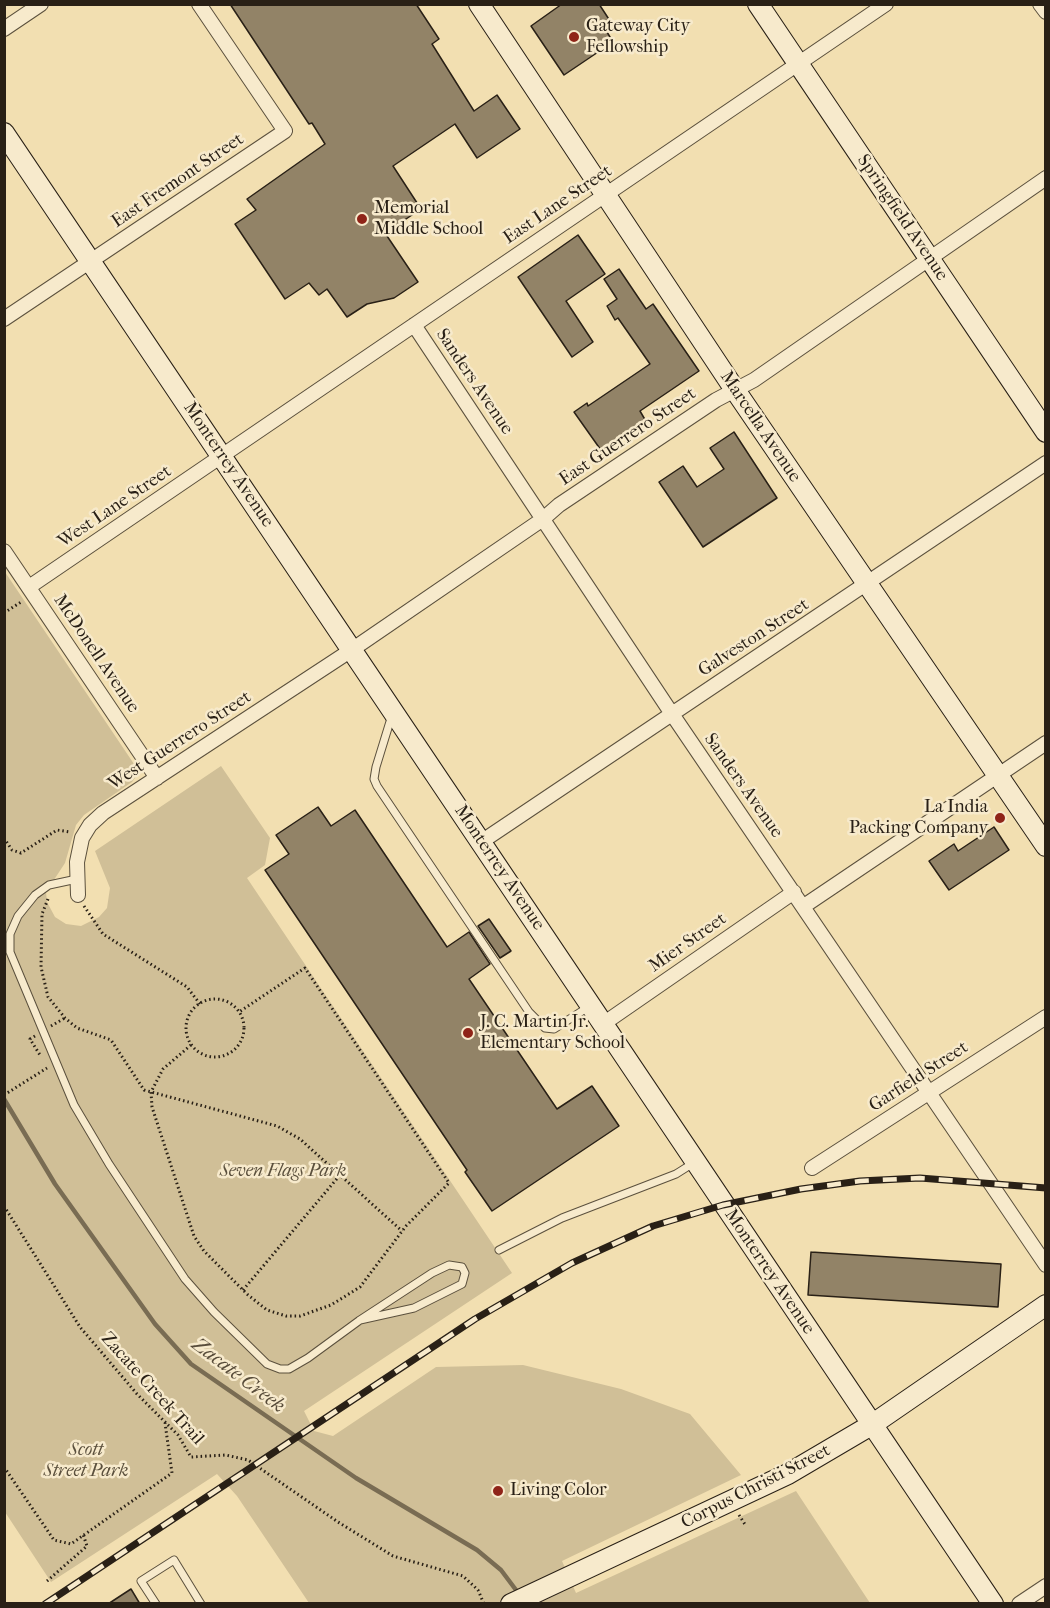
<!DOCTYPE html>
<style>
body{margin:0}
#map{position:relative;width:1050px;height:1608px;overflow:hidden;background:#f2dfb1;font-family:"IM FELL French Canon",serif}
canvas{display:block}
.frame{position:absolute;inset:0;border:6px solid #292016;pointer-events:none}
</style>
<div id="map">
<canvas width="1050" height="1608"></canvas>
<div class="frame"></div>
</div>
<script>
const c = document.querySelector('canvas').getContext('2d');
c.lineJoin = 'round';
function fillPath(path, color) {
  c.fillStyle = color;
  c.fill(path, 'evenodd');
}
function toPath(rows) {
  const path = new Path2D();
  for (const r of rows) {
    if (r.length === 3) {
      path.moveTo(r[0] + r[2], r[1]);
      path.arc(r[0], r[1], r[2], 0, 2 * Math.PI);
      continue;
    }
    path.moveTo(r[0], r[1]);
    for (let i = 2; i < r.length; i += 2) path.lineTo(r[i], r[i + 1]);
  }
  return path;
}
function strokePath(path, color, width, dash) {
  c.strokeStyle = color;
  c.lineWidth = width;
  c.lineCap = dash ? 'butt' : 'round';
  c.setLineDash(dash || []);
  c.stroke(path);
}
function drawText(font, color, halo, rows, align = 'center') {
  c.font = font + ' "IM FELL French Canon",serif';
  c.lineWidth = 5;
  c.setLineDash([]);
  c.textBaseline = 'middle';
  c.strokeStyle = halo;
  c.fillStyle = color;
  for (const [text, x, y, turn = 0] of rows) {
    c.save();
    c.translate(x, y);
    c.rotate((+turn || 0) * Math.PI / 180);
    c.textAlign = isNaN(turn) ? turn : align;
    if (halo) c.strokeText(text, 0, 0);
    c.fillText(text, 0, 0);
    c.restore();
  }
}
fillPath(toPath([
 [5,572,136,767,138,774,132,782,84,815,76,825,65,863,46,892,47,902,55,917,66,924,81,926,99,917,107,908,110,888,95,851,221,766,270,838,265,865,247,878,512,1273,304,1411,314,1431,333,1436,436,1367,523,1365,621,1389,690,1414,741,1475,562,1561,576,1593,796,1491,870,1603,309,1603,237,1496,217,1474,51,1582,5,1512]
]), '#d0bf97');
strokePath(toPath([
 [4,1099,55,1184,155,1324,191,1364,356,1478,477,1550,501,1570,519,1594]
]), '#796c53', 4.5);
const building = toPath([
 [230,4,416,4,439,39,432,44,474,111,497,95,520,129,477,158,455,124,393,166,421,209,385,233,418,282,394,298,367,304,347,317,327,289,319,295,309,283,285,299,235,224,256,210,247,199,325,144,312,123,309,124,230,4],
 [562,4,599,4,614,27,607,32,613,42,564,75,531,26,562,4],
 [578,235,605,274,566,301,593,342,572,357,518,277,578,235],
 [619,269,646,309,653,304,699,371,640,411,647,423,603,453,574,412,587,403,588,406,650,364,618,318,615,320,607,306,617,299,604,279,619,269],
 [734,432,777,498,703,547,659,482,683,466,697,487,724,469,710,448,734,432],
 [318,807,331,826,355,810,447,947,469,932,490,964,469,979,557,1109,592,1086,619,1126,492,1211,465,1172,467,1170,265,870,289,854,276,835,318,807],
 [994,827,1009,850,949,890,929,861,954,844,958,851,994,827],
 [489,919,511,951,500,958,478,926,489,919],
 [811,1252,1001,1264,998,1307,808,1295,811,1252],
 [131,1589,140,1604,108,1604,131,1589]
]);
fillPath(building, '#928367');
strokePath(building, '#292016', 1.5);
const lane = toPath([
 [392,715,376,767,374,779,377,786,529,1012,545,1028,554,1029,590,1006],
 [77,879,49,885,35,895,18,916,10,934,10,952,74,1105,109,1164,185,1279,214,1312,267,1364,280,1369,289,1369,308,1358,360,1320,432,1273,449,1265,462,1267,465,1273,462,1284,414,1308,360,1320],
 [499,1250,562,1218,676,1174,695,1162],
 [156,1604,141,1581,174,1560,201,1604]
]);
const street = toPath([
 [1040,4,1046,12],
 [4,29,41,4],
 [4,319,285,131,199,4],
 [414,325,672,714,1046,1265],
 [4,551,157,778],
 [29,587,886,4],
 [481,842,1046,463],
 [78,895,77,862,82,838,90,825,103,813,353,649,543,519,559,505,716,400,754,380,1046,178],
 [804,906,1046,743],
 [603,1024,794,892],
 [812,1168,1046,1017],
 [1019,1604,1046,1586]
]);
const secondary = toPath([
 [479,4,735,390,1046,846],
 [758,4,1046,432],
 [4,133,993,1604],
 [511,1604,788,1474,873,1424,1046,1305]
]);
strokePath(lane, '#5b503d', 9);
strokePath(street, '#5b503d', 16);
strokePath(secondary, '#292016', 22);
strokePath(toPath([
 [4,613,21,602],
 [4,838,12,850,21,853,57,830,70,832],
 [48,899,42,914,41,967,48,997,65,1018,77,1028,111,1040,144,1090,277,1126,300,1139,402,1231],
 [84,906,103,934,187,987,200,1004],
 [215,1028,29],
 [51,1026,65,1018],
 [35,1036,30,1039,40,1055],
 [191,1045,163,1069,151,1092,152,1107,194,1236,204,1251,248,1295,267,1310,286,1316,300,1316,331,1305,352,1292,360,1287,406,1226,449,1183,305,968,239,1012],
 [4,1095,47,1068],
 [4,1206,80,1327,137,1394,178,1435,191,1457,226,1455,248,1460,338,1522,393,1556,463,1576,478,1590,484,1604],
 [243,1290,340,1175],
 [4,1467,54,1540,71,1544,172,1473,165,1423],
 [739,1515,746,1526],
 [47,1581,87,1546,83,1534]
]), '#292016', 3, [1.5, 3]);
strokePath(lane, '#f7eacc', 7);
strokePath(street, '#f7eacc', 14);
strokePath(secondary, '#f7eacc', 20);
const rail = toPath([
 [45,1604,475,1319,572,1263,653,1226,723,1205,801,1189,860,1181,920,1178,1046,1188]
]);
strokePath(rail, '#292016', 7);
strokePath(rail, '#f7eacc', 4.5, [14]);
for (const [x, y, r, color] of [
 [574,37,6,"#8f2418"],
 [362,219,6,"#8f2418"],
 [1000,818,6,"#8f2418"],
 [468,1033,6,"#8f2418"],
 [498,1491,6,"#8f2418"]
]) {
  const dot = new Path2D();
  dot.arc(x, y, r, 0, 2 * Math.PI);
  c.fillStyle = color;
  c.fill(dot);
  strokePath(dot, '#f7eacc', 2);
}
drawText('18px', '#292016', '#f7eacc', [
 ["Gateway City",586,27],
 ["Fellowship",586,48],
 ["Memorial",374,209],
 ["Middle School",374,230],
 ["La India",988,808,"right"],
 ["Packing Company",988,829,"right"],
 ["J. C. Martin Jr.",480,1023],
 ["Elementary School",480,1044],
 ["Living Color",510,1491]
], 'left');
drawText('18px', '#292016', '#f7eacc', [
 ["East Fremont Street",178,181,-34],
 ["East Lane Street",558,205,-34],
 ["Springfield Avenue",902,218,56],
 ["Sanders Avenue",474,382,56],
 ["Marcella Avenue",760,427,56],
 ["East Guerrero Street",628,437,-34],
 ["Monterrey Avenue",228,465,56],
 ["West Lane Street",115,507,-34],
 ["Galveston Street",754,638,-33],
 ["McDonell Avenue",96,654,56],
 ["West Guerrero Street",180,741,-33],
 ["Sanders Avenue",743,786,55],
 ["Monterrey Avenue",499,868,56],
 ["Mier Street",688,943,-35],
 ["Garfield Street",919,1077,-33],
 ["Monterrey Avenue",769,1272,56],
 ["Zacate Creek Trail",152,1389,48],
 ["Corpus Christi Street",756,1487,-27]
]);
drawText('italic 18px', '#5b503d', '#f7eacc', [
 ["Seven Flags Park",283,1172],
 ["Scott",86,1451],
 ["Street Park",86,1472]
]);
drawText('italic 20px', '#584c3a', '#f7eacc', [
 ["Zacate Creek",238,1376,37]
]);
</script>
